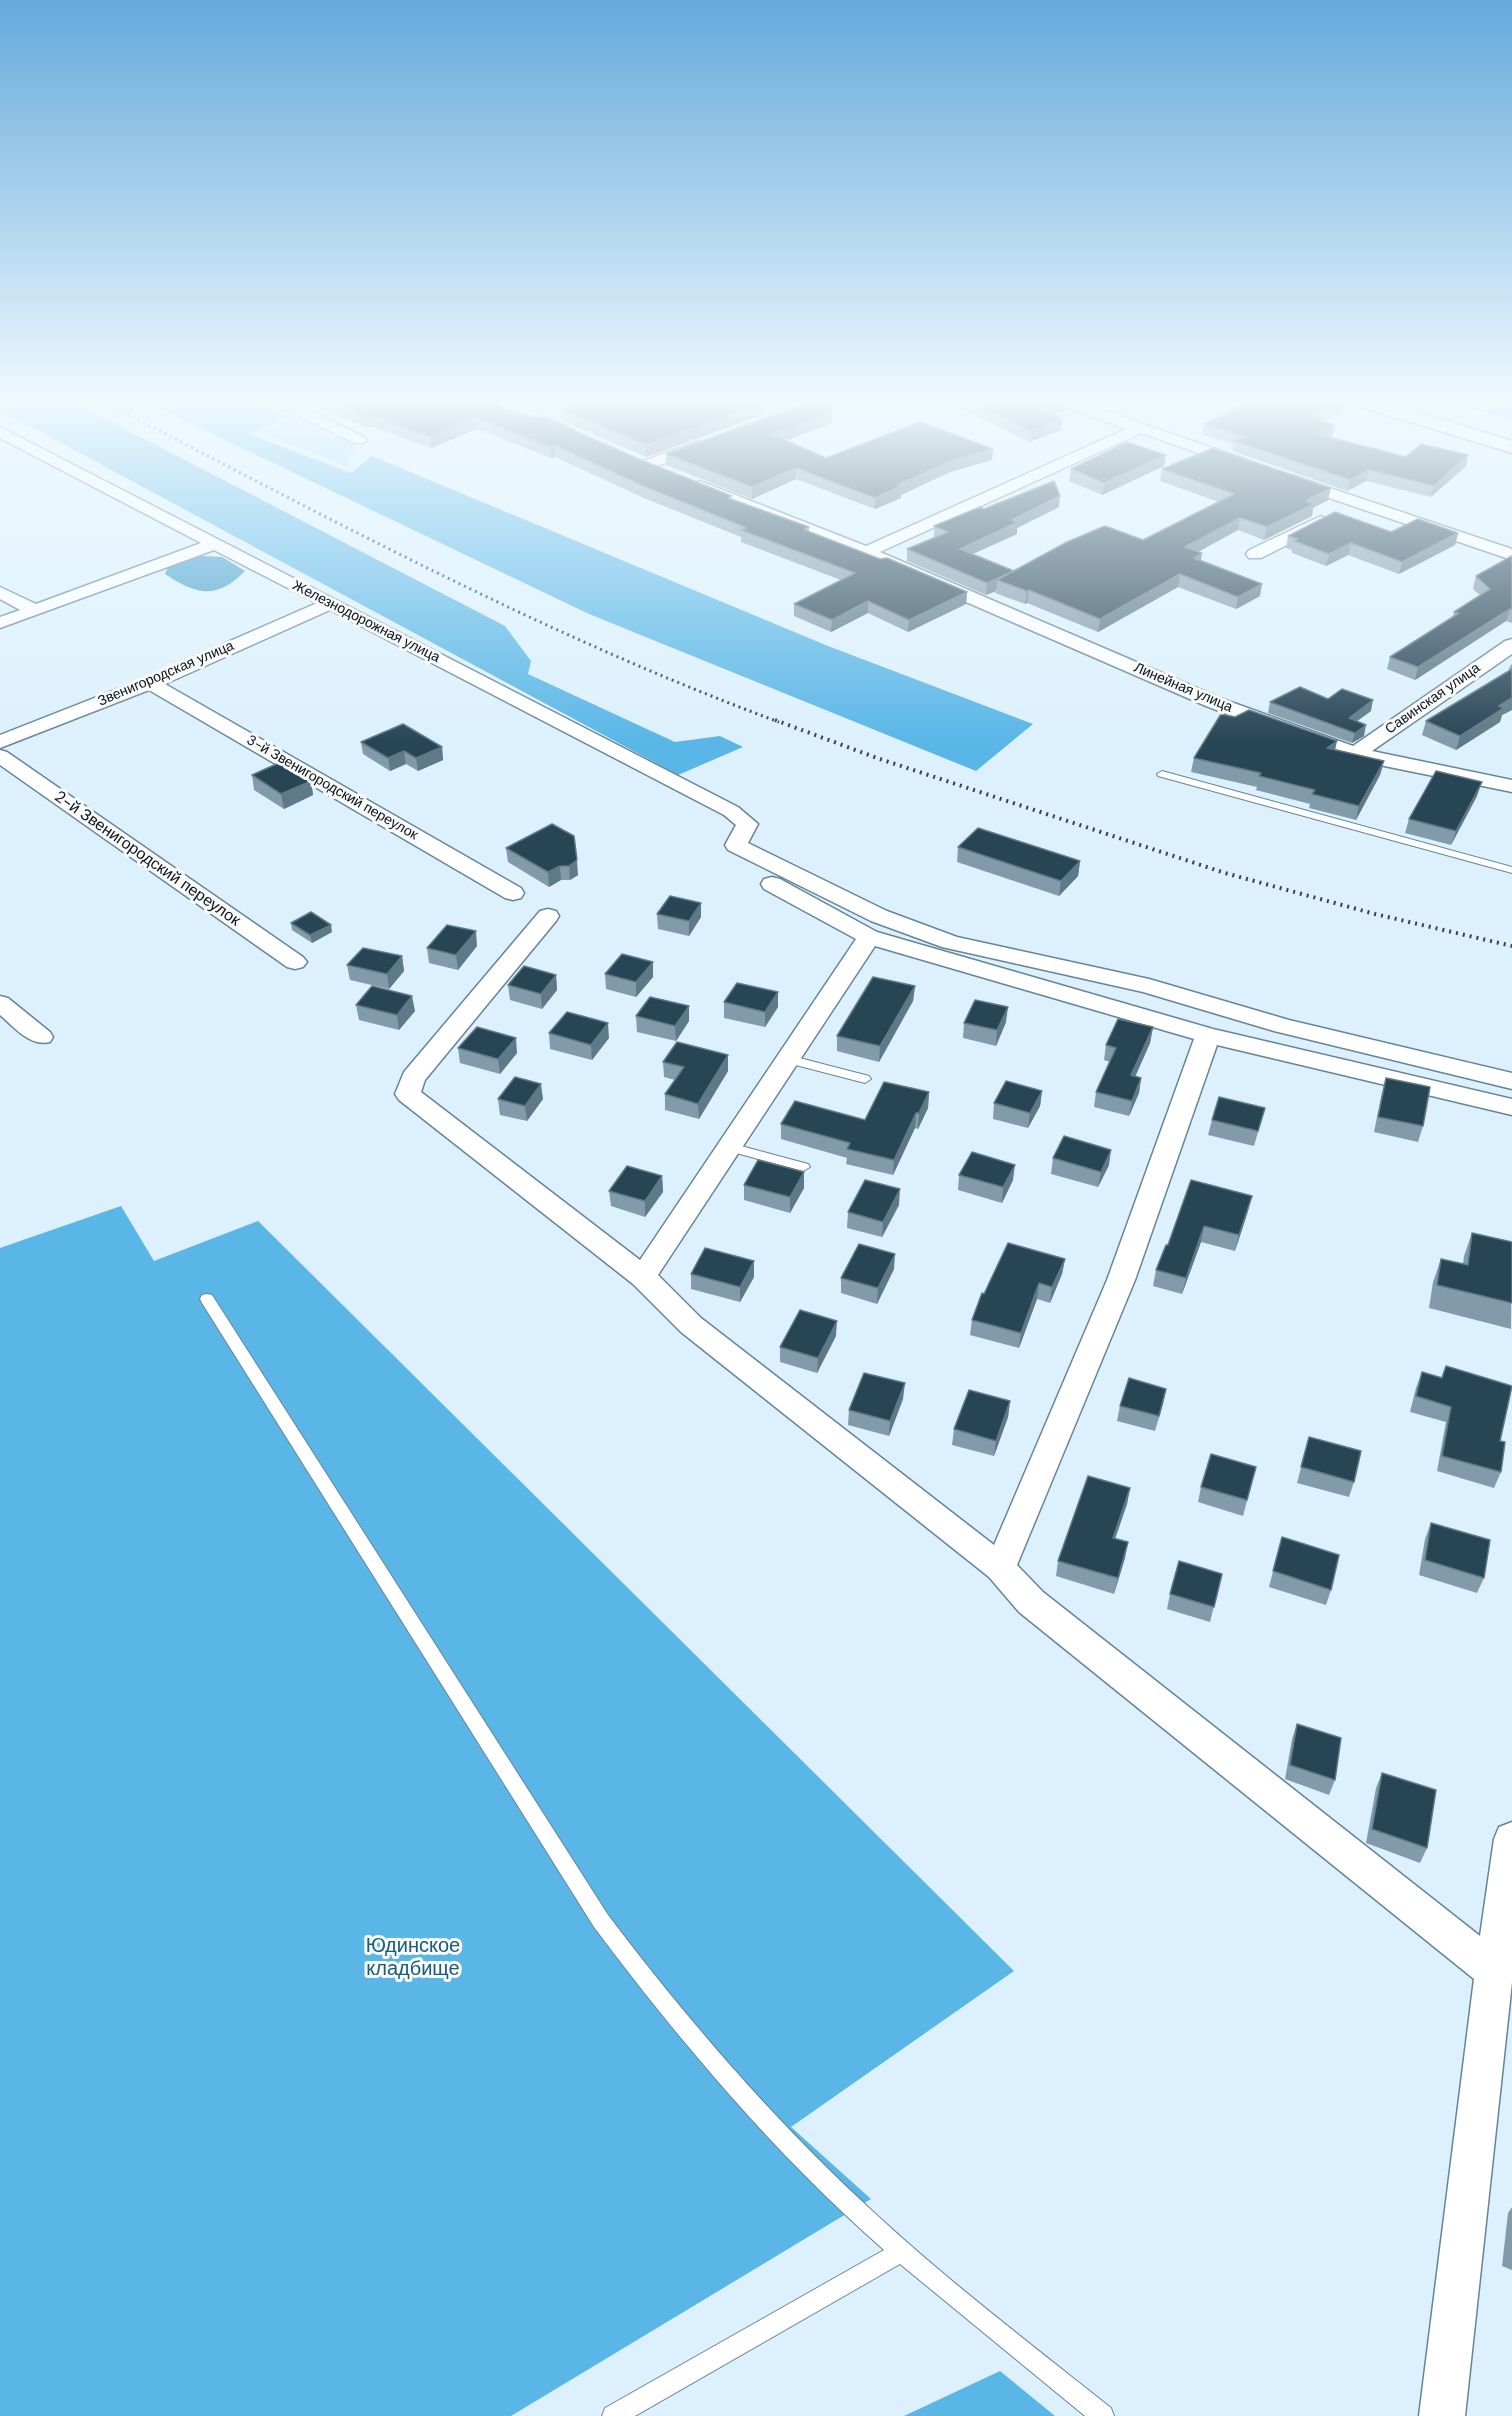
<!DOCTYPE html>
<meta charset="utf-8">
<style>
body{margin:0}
canvas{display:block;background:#dcf1fd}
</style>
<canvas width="1512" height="2416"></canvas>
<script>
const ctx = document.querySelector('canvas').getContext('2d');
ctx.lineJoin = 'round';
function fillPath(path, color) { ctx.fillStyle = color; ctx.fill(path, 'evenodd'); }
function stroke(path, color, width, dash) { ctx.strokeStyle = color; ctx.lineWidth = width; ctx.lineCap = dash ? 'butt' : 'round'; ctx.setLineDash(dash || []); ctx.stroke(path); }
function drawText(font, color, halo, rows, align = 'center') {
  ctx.font = font + ' "DM Sans",sans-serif'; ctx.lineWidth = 6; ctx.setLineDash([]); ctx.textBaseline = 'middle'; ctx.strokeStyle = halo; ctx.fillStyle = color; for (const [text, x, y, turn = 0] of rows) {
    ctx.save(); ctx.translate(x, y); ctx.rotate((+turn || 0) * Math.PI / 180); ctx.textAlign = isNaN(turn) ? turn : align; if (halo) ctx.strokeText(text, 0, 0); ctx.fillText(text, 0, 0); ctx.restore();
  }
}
fillPath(new Path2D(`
 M296 420 357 446 345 466 260 432Z`), '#aadcf8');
fillPath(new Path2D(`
 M0 403H75L505 626 531 661 528 674 675 742 720 736 743 747 678 775 0 410Z
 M148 403H258L286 417 251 435 351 473 372 456 828 646 1033 724 976 771 589 614Z
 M1445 403H1507L1512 405V420L1486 412Z
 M121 1206 154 1261 258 1221 1014 1971 791 2127 871 2199 511 2416H0V1248Z
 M1000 2371 1055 2416H904Z`), '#5ab6e6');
fillPath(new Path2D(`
 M202 556 222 557 245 571C216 600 197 595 165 574L168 567Z`), '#3f9ccb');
const lane = new Path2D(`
 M1162 771 1512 867V873L1158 776 1157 774Z
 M788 1055 869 1076 871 1079 865 1083 784 1062 782 1059Z
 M730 1143 808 1164 810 1167 803 1171 725 1150 723 1147Z
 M207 1294 212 1295 608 1915C686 2018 771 2117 867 2206 944 2278 1028 2342 1111 2408L1114 2416H1085L900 2264 635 2416H602L605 2408 884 2250C775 2154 681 2043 594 1927L202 1303 200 1299 202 1295Z`);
const street = new Path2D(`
 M273 403H293L364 437 367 440 364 443H354Z
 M494 403H515L574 430 577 433 574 436H564Z
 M1060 403H1083L1247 460 1249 463 1247 466H1235L1141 433 880 552 1220 698 1353 746 1505 641 1512 639V654L1372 751 1512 780V792L1355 760 1289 738 1206 706 860 556 693 489 691 486 699 481 705 483 866 546 1126 429 1062 406Z
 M0 427 738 807 758 824 748 843 887 911 957 937 1149 979 1289 1020 1512 1073V1089L1274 1031 1143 992 942 947 871 921 728 850 725 845 736 825 724 815 330 610 165 684 521 888 524 893 521 898 513 900 505 898 149 690 0 748V735L143 679 317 603 214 550 0 628V617L20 610 0 599V587L36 604 201 543 0 438Z
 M699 441 707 446 705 449 646 470 638 465 640 462Z
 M1294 476 1512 549V560L1288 484 1286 481 1288 478Z
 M1321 516 1329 521 1327 525 1261 558H1249L1246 554 1249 550Z
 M0 750 7 752 303 957 307 962 303 967 295 969 287 967 0 765Z
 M772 877 780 879 877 932 1213 1029 1512 1099V1115L1217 1045 1135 1280 1017 1565 1043 1592 1480 1936 1494 1839 1499 1827 1512 1822V1982L1465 2416H1419L1474 1979 1019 1612 989 1577 681 1332 633 1284 399 1100 395 1094 404 1072 540 911 548 909 556 911 559 916 556 921 425 1080 421 1092 640 1260 856 939 764 889 761 884 764 879ZM875 946 1194 1039 1107 1280 994 1545 701 1318 658 1275Z
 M0 996 8 998 50 1032 53 1037 50 1042C30 1047 14 1027 0 1015Z`);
const primary = new Path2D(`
 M1359 403H1389L1512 441V453L1362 407Z`);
stroke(lane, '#668597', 2);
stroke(street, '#668597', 3);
stroke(primary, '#668597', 3);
fillPath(lane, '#fff');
fillPath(street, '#fff');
fillPath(primary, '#fff');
stroke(new Path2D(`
 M106 403C326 517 546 636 779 722`), '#35434b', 3, [2, 4]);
stroke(new Path2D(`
 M775 720 877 758 1225 873 1375 914 1512 946`), '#35434b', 4, [2, 5]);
fillPath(new Path2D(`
 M311 403H490L732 499 809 527V532L967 592 966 604 908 632 868 613 831 632 794 616V604L841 580 741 542V537L644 498 555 457 551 458 477 429 431 448 370 426 367 428Z
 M951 403H1068L1067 410 1053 415 1062 430 1029 442Z
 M1246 403H1345L1343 412 1323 421 1335 425 1333 435 1329 437 1406 457 1468 455 1466 466 1431 497 1366 481 1347 491 1232 451 1233 444 1202 434 1204 424Z
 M764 404V414L646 457 561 420V409Z
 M832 423 786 441 826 458 993 449 992 460 950 472 901 495V498L875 509 796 479 752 499 666 465V454Z
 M1164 466 1102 495 1069 481 1071 469Z
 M1162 469 1328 500 1313 508 1312 516 1264 540 1238 530 1198 552 1201 560 1260 596 1236 609 1178 587 1098 632 1027 603 1025 604 995 593 996 591 986 595 907 561V549L934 538V526L984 509 1059 507 1017 528V534L973 554 1014 571 1143 540 1219 502 1160 481Z
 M1391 532 1458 533 1455 545 1399 574 1348 555 1326 566 1292 553V550L1286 548 1288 536Z
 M1512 556V623L1506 621 1415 680 1387 669 1390 657 1453 617 1454 612 1480 595 1473 589 1476 576Z
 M1512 664V710L1502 715 1500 722 1456 750 1422 735 1426 721 1508 672 1510 666Z
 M1328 699 1371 711 1357 721 1364 736 1352 743 1268 713 1270 702Z
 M361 742 442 747 443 760 418 771 406 764 390 771 363 754Z
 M1335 749 1384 761 1380 775 1356 820 1309 808 1310 804 1256 790 1257 787 1191 772 1194 758Z
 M252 775 311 781 313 795 284 809 254 790Z
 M1477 796 1451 845 1405 833 1409 819Z
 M552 824 578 875 570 880H561L549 887 508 862 506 848Z
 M958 847 1080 861 1078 876 1059 896 957 862Z
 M701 903V917L689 936 658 929 657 914Z
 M291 923 332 932 312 943 292 930Z
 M477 946 458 970 429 963 427 948Z
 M402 956 404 971 389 989 350 980 347 965Z
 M653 962V977L636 997 606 989 605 974Z
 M556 975 557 990 542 1009 510 1000 508 985Z
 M915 986 913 1001 879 1062 837 1051V1036Z
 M724 1002 778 1007 765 1027 724 1018Z
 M356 1005 415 1011 399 1030 359 1020Z
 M636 1016 689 1021 676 1041 637 1032Z
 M1006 1022 996 1046 963 1038 964 1023Z
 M1153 1027 1150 1043 1135 1076 1141 1078 1139 1093 1129 1116 1094 1107 1096 1092 1110 1062 1104 1060 1106 1045Z
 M549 1033 609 1038 592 1060 550 1049Z
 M458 1048 517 1053 500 1074 460 1063Z
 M728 1055V1071L699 1119 665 1110V1094L675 1080 664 1077 663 1062Z
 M1386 1078 1423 1126 1418 1142 1374 1132 1382 1093Z
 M1042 1091 1040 1106 1028 1128 993 1119 994 1103Z
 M929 1092 928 1108 918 1129 915 1128 893 1175 846 1164 847 1158 781 1139V1124L865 1120Z
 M498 1099H543L527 1121 500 1115Z
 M1265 1108 1254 1146 1208 1135 1212 1120Z
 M1053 1158 1109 1165 1098 1187 1051 1174Z
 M959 1175 1013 1180 1002 1203 958 1190Z
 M662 1176 663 1192 645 1217 611 1206 609 1191Z
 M1191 1180 1248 1211 1235 1251 1201 1242 1182 1294 1153 1286 1156 1270 1168 1245Z
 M744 1185 804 1188 790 1213 744 1200Z
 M899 1205 882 1237 847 1228 848 1212Z
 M1472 1233 1512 1242 1511 1329 1429 1308 1433 1282 1441 1259 1463 1264 1464 1256Z
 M1065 1259 1062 1274 1050 1303 1037 1299 1019 1348 970 1335 972 1320 984 1294Z
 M754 1261V1277L740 1302 691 1289V1274Z
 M894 1269 877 1304 841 1293V1278Z
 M836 1336 817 1373 780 1362V1347Z
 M1446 1366 1500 1441 1501 1472 1494 1488 1437 1471 1446 1422 1410 1412 1416 1388 1422 1372 1441 1378Z
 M1166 1389 1155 1431 1117 1421 1120 1406Z
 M903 1399 889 1436 848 1425 849 1410Z
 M1010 1401 1008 1417 994 1456 952 1445 954 1429Z
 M1309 1437 1354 1482 1349 1497 1297 1483Z
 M1256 1467 1243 1516 1198 1502 1201 1487Z
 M1130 1488 1127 1504 1115 1539 1125 1558 1114 1594 1056 1576 1058 1561Z
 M1431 1523 1484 1578 1477 1593 1419 1575 1425 1539Z
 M1282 1537 1331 1590 1326 1605 1269 1587Z
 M1222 1574 1210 1622 1167 1609 1170 1594Z
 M1297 1724 1335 1780 1329 1795 1285 1779 1292 1739Z
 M1382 1773 1427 1848 1420 1863 1366 1843 1376 1788Z
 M1512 2207V2270L1502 2266 1508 2213Z`), '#829baa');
fillPath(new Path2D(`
 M1056 403H1068L1067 410 1038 420 1039 409Z
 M1340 403H1345L1343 412 1309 428 1311 417Z
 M764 404V414L646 457V445Z
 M832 412V423L773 446V435Z
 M369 415 370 426 367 428 366 417Z
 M476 418 477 429 431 448 430 437Z
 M1063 419 1062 430 1029 442 1030 431Z
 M1335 425 1333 435 1315 445 1318 434Z
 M554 445 555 457 551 458 550 447Z
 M993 449 992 460 950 472 901 495V498L875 509V498L898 485 951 461Z
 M1166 455 1164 466 1102 495 1104 483Z
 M1468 455 1466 466 1431 497 1434 486Z
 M796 468V479L752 499V487Z
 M1369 470 1366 481 1347 491 1350 480Z
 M1331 488 1328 500 1313 508 1312 516 1264 540 1267 527 1306 501Z
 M1060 496 1059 507 1017 528V534L959 560 960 549 1012 520Z
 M1240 518 1238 530 1183 560 1185 547Z
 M1458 533 1455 545 1399 574 1402 562Z
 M1351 543 1348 555 1326 566 1329 554Z
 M1202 553 1200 566 1194 558Z
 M1014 571 997 580 996 591 986 595 987 583Z
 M1180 574 1178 587 1098 632 1100 619Z
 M1262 584 1260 596 1236 609 1238 597Z
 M1029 590 1027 603 1025 604 1027 591Z
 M967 592 966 604 908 632 909 620Z
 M868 601V613L831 632 832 620Z
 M1510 609 1506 621 1415 680 1418 667Z
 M1512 698V710L1502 715 1500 722 1456 750 1460 736 1499 706Z
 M1373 700 1371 711 1346 729 1349 718Z
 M1366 725 1364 736 1352 743 1355 733Z
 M1337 741 1334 755 1327 748Z
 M442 747 443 760 418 771 416 758Z
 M404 751 406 764 390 771 388 758Z
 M1384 761 1380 775 1356 820 1359 806Z
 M311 781 313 795 284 809 281 794Z
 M1482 782 1477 796 1451 845 1456 831Z
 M577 860 578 875 570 880 569 866Z
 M1080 861 1078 876 1059 896 1061 881Z
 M560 866 561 880 549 887 548 872Z
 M701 903V917L689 936V921Z
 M331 925 332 932 312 943 310 935Z
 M476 931 477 946 458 970 456 955Z
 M402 956 404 971 389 989 387 974Z
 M653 962V977L636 997V982Z
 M556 975 557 990 542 1009 541 994Z
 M915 986 913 1001 879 1062 880 1046Z
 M778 992V1007L765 1027V1012Z
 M412 996 415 1011 399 1030 397 1015Z
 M689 1006V1021L676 1041 675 1026Z
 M1008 1007 1006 1022 996 1046 997 1030Z
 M608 1023 609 1038 592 1060 591 1045Z
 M1153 1027 1150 1043 1129 1091 1131 1075Z
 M516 1038 517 1053 500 1074 498 1059Z
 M728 1055V1071L699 1119 698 1104Z
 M1141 1078 1139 1093 1129 1116 1132 1101Z
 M541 1084 543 1099 527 1121 525 1106Z
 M1042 1091 1040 1106 1028 1128 1030 1113Z
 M929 1092 928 1108 918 1129 919 1113Z
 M916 1113 915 1128 893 1175 894 1160Z
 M1111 1150 1109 1165 1098 1187 1101 1172Z
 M1015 1165 1013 1180 1002 1203 1003 1187Z
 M804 1172V1188L790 1213V1197Z
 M662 1176 663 1192 645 1217V1201Z
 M900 1189 899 1205 882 1237 883 1222Z
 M1252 1196 1248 1211 1235 1251 1239 1235Z
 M1204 1226 1201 1242 1182 1294 1186 1278Z
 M895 1254 894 1269 877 1304 878 1288Z
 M1065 1259 1062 1274 1050 1303 1052 1287Z
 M754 1261V1277L740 1302V1287Z
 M1039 1283 1037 1299 1019 1348 1021 1333Z
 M837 1321 836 1336 817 1373 818 1358Z
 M905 1383 903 1399 889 1436 890 1421Z
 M1166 1389 1163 1404 1155 1431 1159 1416Z
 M1010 1401 1008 1417 994 1456 996 1441Z
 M1130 1488 1127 1504 1110 1553 1113 1538Z
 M1128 1542 1125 1558 1114 1594 1118 1578Z`), '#5e7988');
const building = new Path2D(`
 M335 403H490L535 418 541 416 639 459 732 496 728 498 809 527 804 529 810 532 880 559 887 558 967 592 909 620 868 601 832 620 794 604 855 573 741 530 747 528 643 486 554 445 550 447 476 418 430 437 369 415 366 417Z
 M579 403H764V404L646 445 561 409Z
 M807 403H829L832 412 773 435 826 458 920 422 993 449 951 461 898 485 901 486 875 498 796 468 752 487 666 454Z
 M974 403H1056L1039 409 1063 419 1030 431Z
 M1246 403H1340L1311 417 1335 425 1318 434 1406 457 1421 444 1468 455 1434 486 1369 470 1350 480 1234 441 1244 437 1204 424Z
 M1127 442 1166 455 1104 483 1071 469Z
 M1213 448 1331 488 1306 501 1314 504 1267 527 1240 518 1185 547 1202 553 1194 558 1262 584 1238 597 1180 574 1100 619 1029 590 1027 591 997 580 1067 542 1105 526 1143 540 1234 494 1162 469Z
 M1054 481 1060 496 1012 520 1018 522 960 549 1014 571 987 583 907 549 948 532 934 526 980 507 984 509Z
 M1335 512 1391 532 1418 519 1458 533 1402 562 1351 543 1329 554 1294 541 1298 539 1288 536Z
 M1512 556V609H1510L1418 667 1390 657 1459 613 1454 612 1490 589 1476 576Z
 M1512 669V698L1499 706 1504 708 1460 736 1426 721Z
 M1300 687 1328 699 1342 689 1373 700 1349 718 1366 725 1355 733 1270 702Z
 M1249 710 1337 741 1327 748 1384 761 1359 806 1312 794 1315 790 1259 776 1261 773 1194 758 1221 714 1235 717Z
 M403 724 442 747 416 758 404 751 388 758 361 742Z
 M281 762 311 781 281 794 252 775Z
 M1436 771 1482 782 1456 831 1409 819Z
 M552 824 574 836 577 860 569 866H560L548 872 506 848Z
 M978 828 1080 861 1061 881 958 847Z
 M670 896 701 903 689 921 657 914Z
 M311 912 331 925 310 935 291 923Z
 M447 925 476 931 456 955 427 948Z
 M363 948 402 956 387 974 347 965Z
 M622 954 653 962 636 982 605 974Z
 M524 966 556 975 541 994 508 985Z
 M873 977 915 986 880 1046 837 1036Z
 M737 983 778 992 765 1012 724 1002Z
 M372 986 412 996 397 1015 356 1005Z
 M650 997 689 1006 675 1026 636 1016Z
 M975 1000 1008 1007 997 1030 964 1023Z
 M567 1012 608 1023 591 1045 549 1033Z
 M1118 1019 1153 1027 1131 1075 1141 1078 1132 1101 1096 1092 1116 1048 1106 1045Z
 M477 1027 516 1038 498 1059 458 1048Z
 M677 1042 728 1055 698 1104 665 1094 684 1067 663 1062Z
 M515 1077 541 1084 525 1106 498 1099Z
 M1386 1078 1430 1087 1423 1126 1378 1117Z
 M1006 1081 1042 1091 1030 1113 994 1103Z
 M884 1082 929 1092 919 1113H916L894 1160 847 1149 850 1143 781 1124 795 1101 865 1120Z
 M1219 1097 1265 1108 1258 1131 1212 1120Z
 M1064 1136 1111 1150 1101 1172 1053 1158Z
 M972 1152 1015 1165 1003 1187 959 1175Z
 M758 1160 804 1172 790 1197 744 1185Z
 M627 1166 662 1176 645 1201 609 1191Z
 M865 1180 900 1189 883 1222 848 1212Z
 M1191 1180 1252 1196 1239 1235 1204 1226 1186 1278 1156 1270 1166 1245H1168Z
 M1472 1233 1512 1242V1303L1437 1285 1441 1259 1468 1265Z
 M1008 1243 1065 1259 1052 1287 1039 1283 1021 1333 972 1320 982 1293 984 1294Z
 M859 1244 895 1254 878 1288 841 1278Z
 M705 1248 754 1261 740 1287 691 1274Z
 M800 1310 837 1321 818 1358 780 1347Z
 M1446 1366 1512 1386 1500 1441 1505 1442 1501 1472 1442 1456 1451 1407 1416 1396 1422 1372 1442 1378Z
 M864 1373 905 1383 890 1421 849 1410Z
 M1129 1378 1166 1389 1159 1416 1120 1406Z
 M969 1390 1010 1401 996 1441 954 1429Z
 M1309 1437 1361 1451 1354 1482 1301 1467Z
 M1211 1454 1256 1467 1247 1500 1201 1487Z
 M1088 1476 1130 1488 1113 1538 1128 1542 1118 1578 1058 1561Z
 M1431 1523 1490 1540 1484 1578 1425 1560Z
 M1282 1537 1339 1555 1331 1590 1273 1571Z
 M1179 1561 1222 1574 1214 1607 1170 1594Z
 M1297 1724 1341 1738 1335 1780 1290 1765Z
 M1382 1773 1436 1790 1427 1848 1372 1829Z`);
fillPath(building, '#284556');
stroke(building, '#5e7988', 1.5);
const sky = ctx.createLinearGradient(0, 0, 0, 742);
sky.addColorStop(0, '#64aadc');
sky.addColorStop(0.54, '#eff9fe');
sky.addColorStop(1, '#eff9fe00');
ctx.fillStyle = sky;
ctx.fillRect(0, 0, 1512, 742);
drawText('14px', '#061118', '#fafafa', [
 ["Железнодорожная улица",366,622,27],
 ["Звенигородская улица",166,674,-23],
 ["Линейная улица",1183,688,23],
 ["Савинская улица",1433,699,-35],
 ["3-й Звенигородский переулок",332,788,30]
]);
drawText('16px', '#061118', '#fafafa', [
 ["2-й Звенигородский переулок",147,859,35]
]);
drawText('20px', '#165c7d', '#fafafa', [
 ["Юдинское",413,1947],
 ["кладбище",413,1970]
]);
</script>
